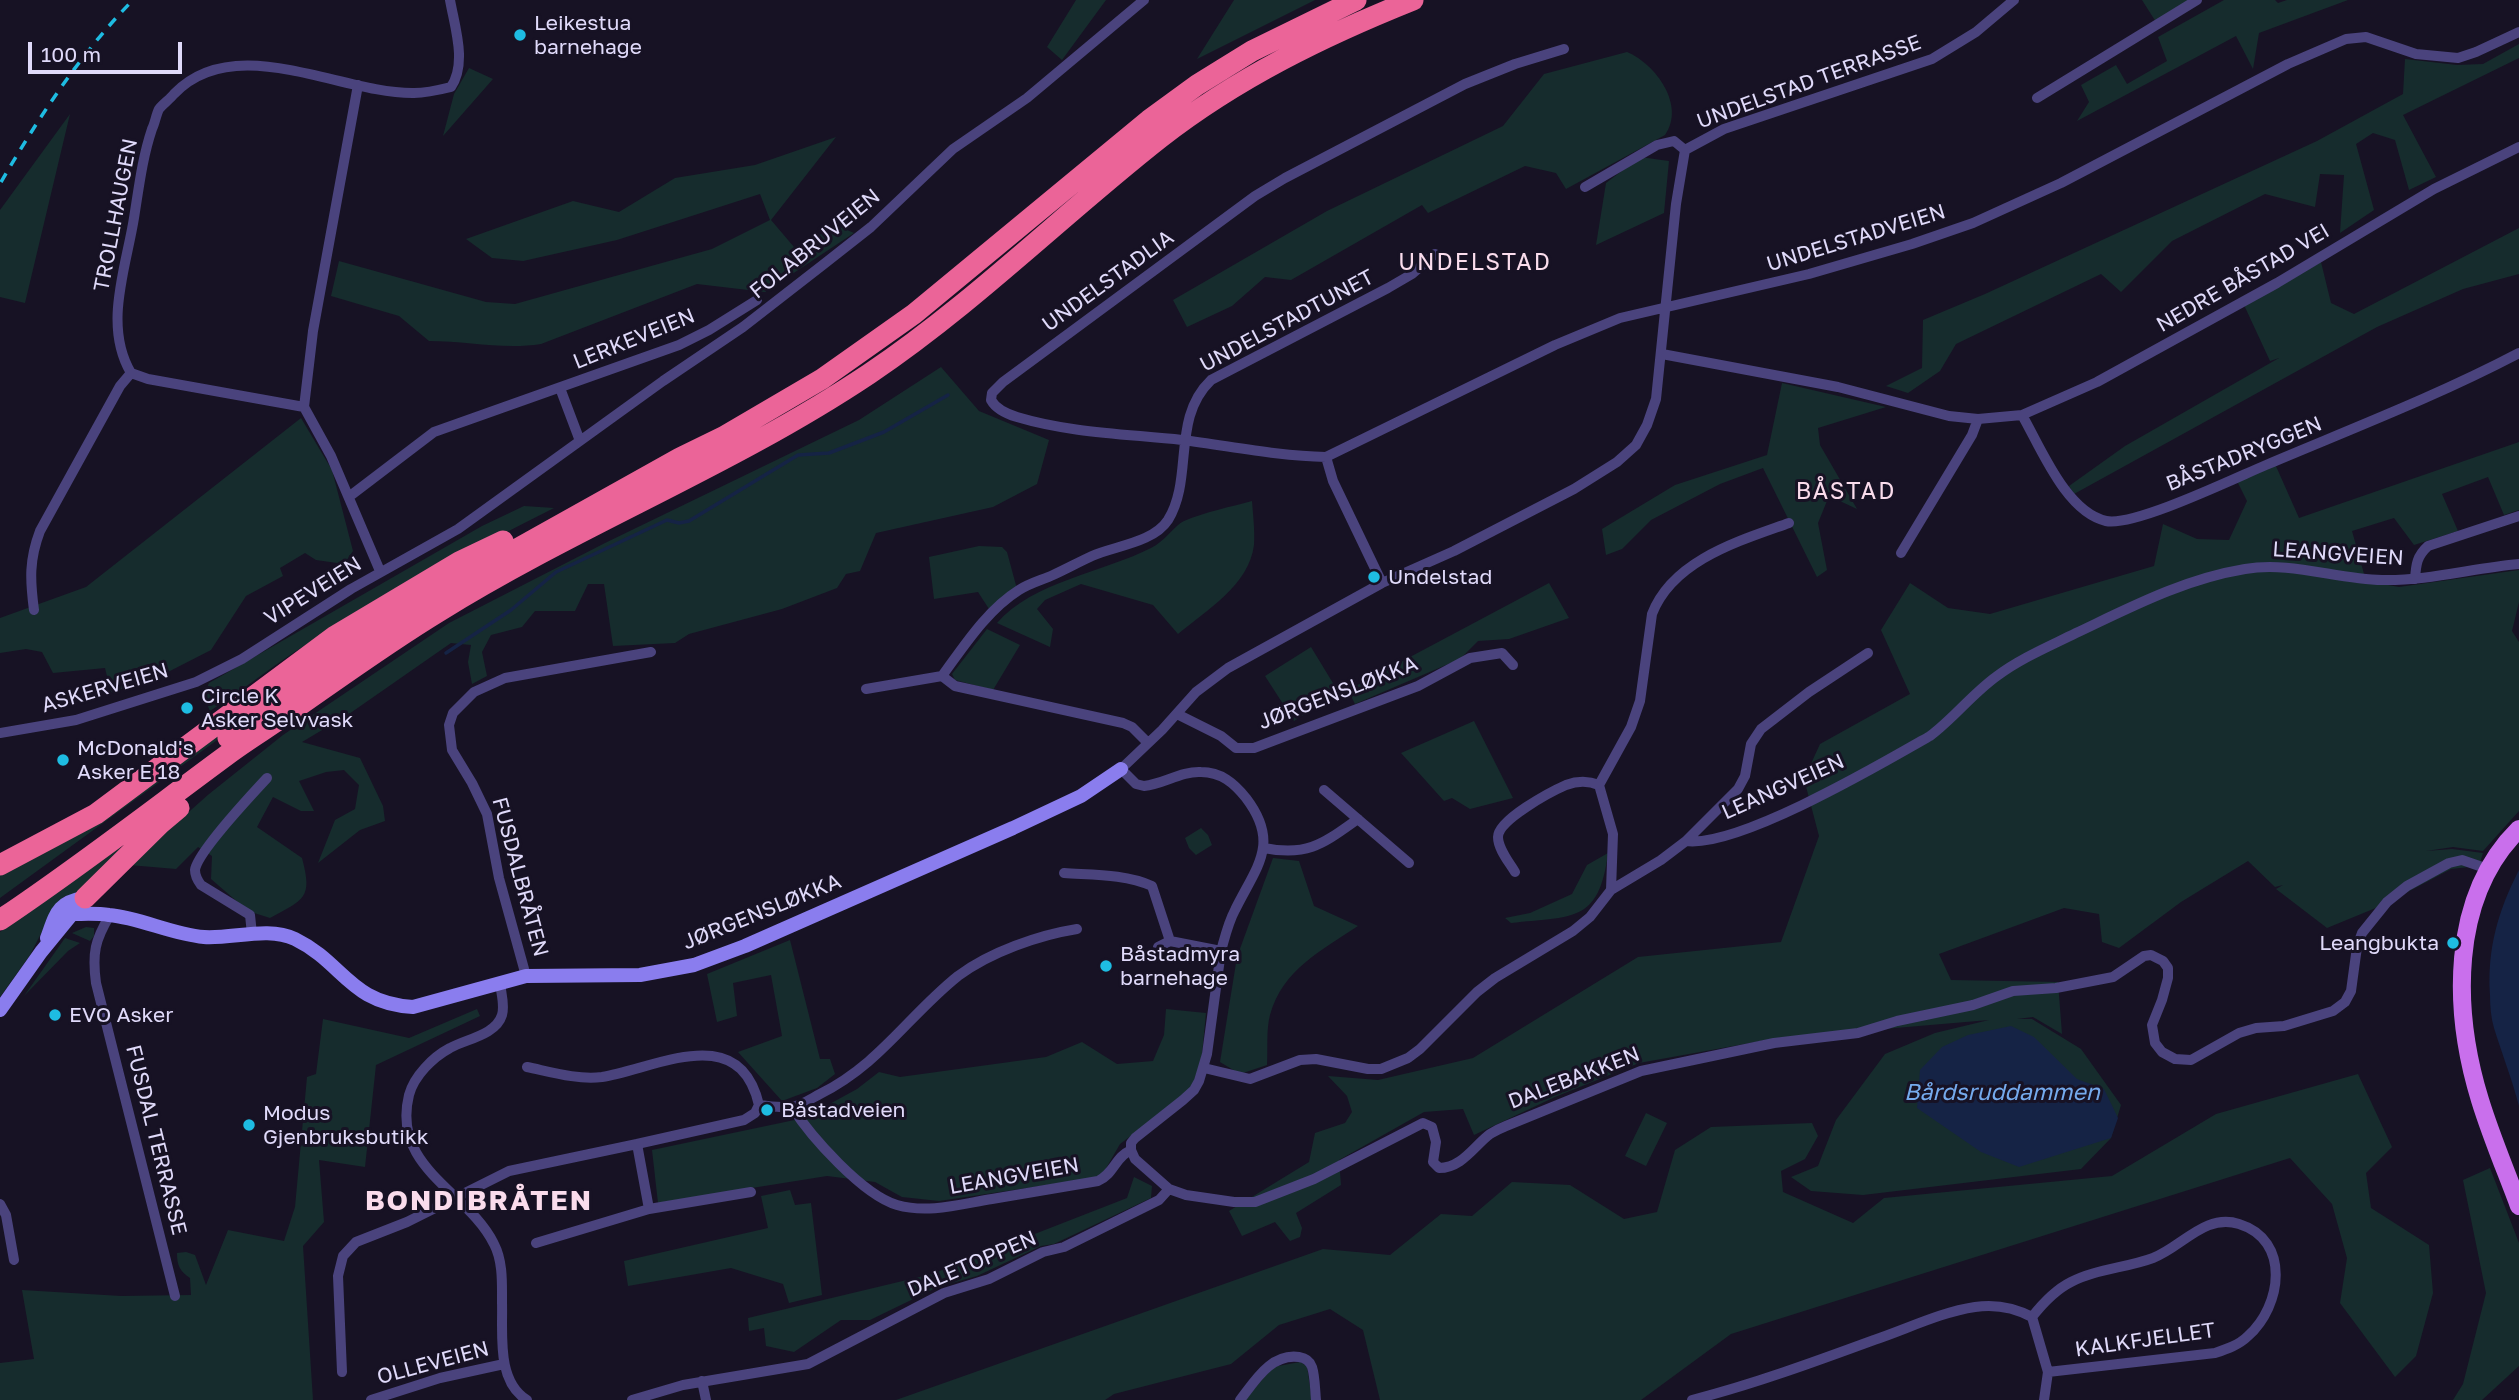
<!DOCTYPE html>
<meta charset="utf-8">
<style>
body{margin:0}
#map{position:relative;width:2519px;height:1400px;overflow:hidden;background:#171224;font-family:"Golos Text",sans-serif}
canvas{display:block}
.scale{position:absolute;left:28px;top:42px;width:154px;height:32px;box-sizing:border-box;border:4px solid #e0dafa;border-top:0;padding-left:9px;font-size:21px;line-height:24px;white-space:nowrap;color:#e0dafa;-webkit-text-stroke:5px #171224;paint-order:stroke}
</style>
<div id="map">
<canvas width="2519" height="1400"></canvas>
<div class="scale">100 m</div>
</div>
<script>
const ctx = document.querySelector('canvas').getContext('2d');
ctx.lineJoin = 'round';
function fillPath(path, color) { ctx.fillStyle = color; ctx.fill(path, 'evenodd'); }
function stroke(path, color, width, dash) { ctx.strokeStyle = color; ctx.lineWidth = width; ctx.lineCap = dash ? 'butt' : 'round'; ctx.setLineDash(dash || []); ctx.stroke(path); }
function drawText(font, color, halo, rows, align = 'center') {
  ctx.font = font + ' "Golos Text",sans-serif'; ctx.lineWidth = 6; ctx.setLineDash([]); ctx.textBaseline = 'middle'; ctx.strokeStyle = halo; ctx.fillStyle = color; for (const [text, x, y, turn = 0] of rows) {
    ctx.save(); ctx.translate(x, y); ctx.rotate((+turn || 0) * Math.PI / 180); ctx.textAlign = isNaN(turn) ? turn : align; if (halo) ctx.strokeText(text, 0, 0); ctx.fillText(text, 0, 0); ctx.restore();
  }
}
fillPath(new Path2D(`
 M1076 0H1106L1062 60 1047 47Z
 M1234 0H1315L1197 59Z
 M2142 0H2193L2156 22Z
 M2224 0H2275L2278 3 2287 0H2348L2259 33 2253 69 2236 36 2077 121 2089 102 2081 85 2116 65 2127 84 2167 61 2158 37Z
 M2519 44V58L2403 115 2436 177 2409 190 2395 140 2373 133 2356 144 2374 210 2340 233 2344 175 2320 174 2315 207 2265 194 2172 241 2121 292 2101 274 1956 344 1940 371 1908 393 1886 386 1922 368 1923 320 1985 294 2317 141 2403 94 2405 59 2457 65 2483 64Z
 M1627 52C1656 64 1686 106 1665 135L1566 189 1556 173 1525 166 1428 213 1422 205 1291 280 1265 277 1232 306 1187 327 1173 300 1327 211 1503 126 1544 74Z
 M469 68 493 79 443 136 454 94Z
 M70 114 25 303 0 297V210Z
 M836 137 771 220 794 247 838 226 854 233 765 292 697 284 541 344C504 350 467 341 429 341L399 316 331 296 339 261 486 302 515 304 712 249 770 220 760 194 617 240 523 261 492 258 466 239 573 201 619 212 675 178 755 165Z
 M1640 157 1669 161 1664 213 1596 245 1606 183Z
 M2519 228V274L2463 289 2377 327 2074 494 2069 486 2125 446 2279 358 2270 361 2244 305 2321 262 2331 303 2354 314Z
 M941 367 979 411 1049 440 1037 484 993 507 876 533 860 571 846 574 837 588 782 609 689 634 675 643 613 646 604 584H588L575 611H535L522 627 491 635 482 652 487 676 472 684 468 662 471 645 451 643 349 714 302 742 360 758 383 806 385 821 360 830 318 863 335 820 355 809 359 785 344 770 326 772 299 781 314 811H301L273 797 257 827 302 858C313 899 304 899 270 918L248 911 211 879 212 856 198 847 176 869 129 865 209 794 283 735 449 623 605 543 859 420Z
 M1782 383 1886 407 1818 428 1820 445 1857 509 1829 496 1818 523 1827 570 1817 577 1763 468 1720 484 1651 520 1622 549 1606 555 1602 529 1675 485 1767 455Z
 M301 418 332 470 353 551 344 564 316 560 305 553 280 568 283 576 246 596 211 650 168 672 111 693 105 668 53 673 42 652 26 649 0 653V618L86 587Z
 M2519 442V510L2504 515 2488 477 2442 494 2458 531 2414 545 2394 518 2352 531 2366 581 2399 587 2519 570V602L2512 631 2519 642V811L2483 851 2453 847 2426 851 2452 849 2483 853 2479 866 2451 869 2383 905 2327 928 2276 889 2283 885 2275 887 2248 861 2181 902 2119 948 2102 942 2099 914 2064 908 1939 954 1951 980 2058 982 2062 1034 2033 1017 2017 1019H2032L2081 1049 2121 1105 2111 1138 2081 1169 1863 1195 1811 1191 1791 1177 1818 1166 1836 1120 1885 1054 1935 1033 1989 1020 1778 1038 1639 1063 1555 1097 1474 1135 1463 1109 1424 1112 1339 1160 1341 1185 1296 1213 1302 1228 1300 1237 1290 1241 1275 1222 1242 1236 1229 1211 1309 1162 1315 1133 1345 1123 1352 1112 1347 1096 1328 1076 1378 1080 1473 1058 1638 957 1781 942 1819 836 1804 779 1820 744 1910 694 1881 630 1910 583 1948 608 1990 614 2154 566 2163 524 2197 539 2229 540 2247 501 2237 481 2275 464 2299 518Z
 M1252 501C1253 515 1255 530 1254 545 1249 585 1207 610 1178 634L1153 605 1081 584 1045 600 1037 609 1053 629 1050 647 997 623C1032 582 1104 572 1151 548 1164 542 1175 525 1184 521 1205 512 1230 507 1252 501Z
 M524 506 554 508C466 552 376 599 293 653 265 672 238 693 210 711 206 704 205 690 209 683L482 526Z
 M979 546 1002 547 1007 552 1017 589 989 609 978 592 934 599 929 557Z
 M1549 583 1569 618 1509 639 1478 641 1460 659 1355 704 1348 690Z
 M987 629 1020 645 993 690 955 680 952 674Z
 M1311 647 1339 693 1294 721 1265 676Z
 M1474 721 1513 798 1470 809 1452 798 1444 801 1401 753Z
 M235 727 0 898V873L201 741Z
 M1201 828 1208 835 1212 845 1196 855 1189 848 1185 838Z
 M118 848H121L80 895 65 896 56 904 30 955 0 997V932Z
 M1608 853C1599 924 1572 916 1511 923L1505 918 1530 913 1572 894 1587 865Z
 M1273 858 1299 861 1314 906 1358 926C1321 951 1283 969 1270 1015 1266 1030 1268 1049 1267 1065L1240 1074 1220 1062 1237 957Z
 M86 927 94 928V936L90 941 72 933Z
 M65 938 80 943 68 951 24 996Z
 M790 940 820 1059H830L835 1074 817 1088 782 1101 738 1052 782 1036 771 975 733 983 737 1016 717 1022 707 974Z
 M477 1009 480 1016 376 1065 365 1167 319 1160 324 1222 303 1246 313 1400H0V1363L34 1359 22 1290 121 1296 191 1295 190 1278C180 1271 177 1266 177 1253L186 1252 195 1255 206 1285 228 1230 284 1241 295 1207 307 1077 316 1074 323 1019 409 1038Z
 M1166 1009 1206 1013 1200 1075 1184 1096 1120 1144 1101 1177 939 1201 902 1197 875 1182 827 1176 658 1203 652 1150 804 1118 857 1089 879 1072 900 1077 1046 1057 1082 1042 1117 1064 1153 1061 1164 1035Z
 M2358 1074 2392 1147 2366 1173 2371 1208 2429 1245 2433 1293 2416 1356 2395 1377 2340 1303 2347 1258 2332 1204 2290 1158 1731 1334 1641 1400H1380L1363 1330 1330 1309 1279 1325 1231 1364 1114 1394 1105 1400H896L1323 1249 1390 1255 1441 1214 1472 1216 1512 1182 1570 1185 1624 1219 1657 1212 1675 1150 1711 1127 1812 1123 1818 1136 1805 1159 1781 1171 1783 1192 1853 1223 1884 1198 2112 1176 2216 1114Z
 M1646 1113 1667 1123 1646 1166 1625 1156Z
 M2490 1168 2519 1243V1366L2482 1400H2453L2463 1384 2486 1293 2463 1180Z
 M1134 1177 1152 1186 1151 1198 1054 1244 1041 1246 977 1276 938 1287 870 1320H841L794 1352 766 1346 764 1328 749 1331 748 1318 932 1274 1127 1198Z
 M790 1190 795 1205 811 1203 822 1295 789 1303 783 1284 731 1268 628 1286 624 1261 768 1228 761 1196Z
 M1300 1362 1307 1366 1312 1400H1245L1273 1367Z`), '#162c2d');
fillPath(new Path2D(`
 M2519 870V1106C2512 1079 2502 1054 2494 1028 2491 1018 2490 1006 2490 995 2487 949 2498 911 2519 870Z
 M2011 1026 2034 1037 2077 1079 2104 1089 2118 1118 2111 1138 2019 1167 1981 1152 1917 1108 1920 1070 1942 1047 1968 1035Z`), '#152345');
stroke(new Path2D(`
 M446 653 511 610 556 572 667 520 679 523 689 521 798 455 829 453 884 432 948 395`), '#152345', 3.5);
stroke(new Path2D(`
 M358 85 313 331 304 407 331 456 380 571
 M2037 98 2197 0
 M1685 150 1724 129 1932 59 1976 32 2014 0
 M1585 187 1657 145 1674 141 1685 150
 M1662 354 1838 387 1949 416 1978 419 2022 415 2097 382 2277 283 2434 189 2519 147
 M131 373 148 379 304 407
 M560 388 580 441
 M2022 415C2041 448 2066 512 2106 521 2134 527 2235 478 2266 465 2351 429 2437 396 2519 353
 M1326 457C1277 456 1230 446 1182 440 1127 434 1070 433 1017 417 1007 414 996 409 991 400L992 393 1003 382 1255 196 1285 178 1465 84 1515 64 1564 49
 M350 496 434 432 679 345 709 330 757 300
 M1901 553 1972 435 1978 419
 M2415 579C2416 564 2417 556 2428 546L2519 516
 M1382 583 1333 481 1326 457 1555 345 1620 318 1809 274 1912 244 1973 223 2061 183 2288 64 2346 39 2366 37 2416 54 2458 58 2476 52 2519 32
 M34 610C30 580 29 560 40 531L120 386 131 373C103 326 126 268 134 218 139 187 142 159 152 129 155 123 156 115 159 109 163 104 170 99 174 94 235 30 341 94 414 93 426 93 439 90 451 87 467 63 455 28 450 0
 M942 676 955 686 1123 723 1132 727 1148 743
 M866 689 942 676C964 646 987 610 1019 590 1030 583 1042 580 1053 575 1066 569 1079 562 1092 556 1114 546 1153 543 1168 520 1194 478 1171 418 1211 380L1388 288 1412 274 1435 254
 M1177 714 1221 736 1236 748H1254L1418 686 1470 658 1502 653 1513 665
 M0 733 76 720 196 682 242 659 351 589 458 529 663 381 743 327 824 264 871 227 953 149 1027 98 1144 0
 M1324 790 1409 863
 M1686 841C1738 848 1881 764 1930 736 1954 718 1972 694 1997 676 2021 658 2050 646 2076 633 2131 607 2184 579 2245 569 2290 561 2336 579 2382 580 2428 581 2473 568 2519 564
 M1264 848C1308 857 1324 843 1358 819
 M1515 872C1509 862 1498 849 1498 837 1498 820 1550 792 1566 785 1577 781 1589 781 1599 785
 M1064 873C1093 875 1125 874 1152 886L1170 941 1221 951
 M1611 890 1613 834 1599 785 1631 727 1640 701 1652 614C1673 560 1739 541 1789 523
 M110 915C95 940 92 953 96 983L175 1296
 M252 934 250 915 201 885C198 881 195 876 195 870 197 853 253 793 267 778
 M1158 947 1170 941
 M526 976 499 878 487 814 472 783 452 750 449 725 453 713 474 692 505 678 651 652
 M500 983C501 993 505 1005 502 1015 496 1035 466 1039 450 1048 433 1057 414 1076 409 1095 391 1168 468 1191 494 1244 503 1261 502 1283 502 1302 503 1333 496 1381 527 1400
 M527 1067C551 1072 577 1080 602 1077 657 1068 739 1020 759 1105
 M1204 1068 1250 1079 1300 1060 1316 1059 1368 1069H1381L1408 1058 1420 1049 1477 992 1495 978 1573 931 1590 917 1611 890 1661 860 1686 841 1738 789 1745 776 1751 744 1761 729 1809 692 1868 653
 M792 1107C811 1137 863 1195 897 1205 928 1214 961 1204 992 1199 1028 1193 1063 1187 1098 1181 1114 1174 1115 1157 1131 1150V1143L1135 1138 1183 1100 1194 1090 1199 1081 1207 1054 1221 951C1225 937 1228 923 1235 910 1256 867 1281 844 1246 798 1234 783 1221 772 1201 772 1181 771 1164 784 1144 786L1136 784 1121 769 1162 730 1196 692 1228 668 1382 583 1454 551 1574 489 1617 462 1636 445 1647 425 1656 399 1676 204 1685 150
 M1131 1150 1135 1159 1169 1189 1186 1195 1234 1202H1255L1314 1179 1423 1123 1432 1127 1436 1142 1433 1162 1439 1168C1462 1168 1474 1146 1490 1134 1495 1131 1501 1128 1506 1126L1641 1071 1774 1043 1858 1033 1897 1021 1973 1005 2013 991 2056 988 2113 977 2144 956 2151 955 2163 961 2168 968V978L2162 1000 2152 1025 2155 1043 2162 1052 2175 1059 2191 1060 2239 1033 2256 1028 2284 1026 2333 1011 2345 1002 2351 991 2357 947 2362 933 2387 902 2407 886 2449 863 2462 860 2488 869
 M751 1192 649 1209 637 1144 744 1120 755 1113 759 1105C769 1106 781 1108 791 1107 801 1106 812 1098 820 1094 880 1064 908 1016 958 976 990 952 1039 935 1077 929
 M0 1204 6 1215 14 1260
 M536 1243 649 1209
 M342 1372 338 1276 343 1256 356 1242 407 1222 509 1171 637 1144
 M702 1381 706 1400
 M371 1400 440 1378 504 1364
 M632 1400 683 1385 808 1364 944 1293 989 1279 1043 1252 1064 1247 1159 1200 1169 1189
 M1240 1400C1255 1381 1271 1353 1299 1357 1305 1358 1310 1361 1312 1367 1315 1376 1315 1390 1316 1400
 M1692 1400C1754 1384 1814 1362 1874 1340 1907 1329 1941 1312 1975 1307 1995 1304 2015 1308 2032 1317
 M2044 1400 2048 1372 2032 1317C2043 1303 2055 1290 2071 1282 2096 1269 2126 1268 2153 1258 2182 1247 2205 1213 2239 1224 2291 1240 2282 1306 2248 1336 2239 1345 2227 1349 2215 1353L2048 1372`), '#4a437d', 10);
stroke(new Path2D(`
 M72 914C84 914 97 913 109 915 141 918 171 934 204 937 233 939 268 926 295 939 344 963 349 1003 413 1007L526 976 640 975 694 965 745 946 1013 828 1081 796 1121 769
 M47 938C56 914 57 902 85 898
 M0 1010 41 952 77 908`), '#8a7dee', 14);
stroke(new Path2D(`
 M2519 829C2449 898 2453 1012 2480 1100 2491 1136 2506 1171 2519 1206`), '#c96fec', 18);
stroke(new Path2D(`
 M228 738 324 666 433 596 680 458 723 437 822 379 914 314 1149 120 1197 85 1252 51 1356 0
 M0 865 96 814 335 636 459 562 503 541
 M85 898 160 824 179 808
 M0 920C78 868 151 811 227 755 247 740 269 727 290 712 339 678 387 643 438 612 578 525 733 465 869 374 973 304 1062 215 1160 138 1237 78 1323 36 1413 0`), '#eb6498', 21);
stroke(new Path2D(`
 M1 182C39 117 80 54 133 0`), '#1ebce2', 3.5, [10, 9]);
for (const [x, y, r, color] of [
 [520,35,7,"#1ebce2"],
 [1374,577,7,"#1ebce2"],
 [187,708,7,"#1ebce2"],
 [63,760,7,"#1ebce2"],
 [2453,943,7,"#1ebce2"],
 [1106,966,7,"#1ebce2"],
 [55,1015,7,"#1ebce2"],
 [767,1110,7,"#1ebce2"],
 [249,1125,7,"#1ebce2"]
]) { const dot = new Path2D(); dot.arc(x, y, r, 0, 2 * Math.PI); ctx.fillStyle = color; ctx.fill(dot); stroke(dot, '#171224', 2.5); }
drawText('21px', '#e0dafa', '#171224', [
 ["Leikestua",534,23],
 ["barnehage",534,47],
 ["Undelstad",1388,577],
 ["Circle K",201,696],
 ["Asker Selvvask",201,720],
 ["McDonald's",77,748],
 ["Asker E 18",77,772],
 ["Leangbukta",2439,943,"right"],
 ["Båstadmyra",1120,954],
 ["barnehage",1120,978],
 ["EVO Asker",69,1015],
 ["Båstadveien",781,1110],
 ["Modus",263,1113],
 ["Gjenbruksbutikk",263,1137]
], 'left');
drawText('21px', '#e0dafa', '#171224', [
 ["UNDELSTAD TERRASSE",1809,82,-20],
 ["TROLLHAUGEN",116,215,-79],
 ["UNDELSTADVEIEN",1856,238,-17],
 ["FOLABRUVEIEN",815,244,-39],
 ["NEDRE BÅSTAD VEI",2243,278,-30],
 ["UNDELSTADLIA",1108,281,-36],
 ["UNDELSTADTUNET",1287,321,-28],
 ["LERKEVEIEN",634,339,-22],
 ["BÅSTADRYGGEN",2244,454,-22],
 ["LEANGVEIEN",2338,554,4],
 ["VIPEVEIEN",313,591,-32],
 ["ASKERVEIEN",105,688,-16],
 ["JØRGENSLØKKA",1338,693,-21],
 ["LEANGVEIEN",1783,787,-24],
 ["FUSDALBRÅTEN",520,877,75],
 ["JØRGENSLØKKA",762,912,-22],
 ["DALEBAKKEN",1574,1078,-21],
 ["FUSDAL TERRASSE",156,1140,76],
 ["LEANGVEIEN",1014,1176,-10],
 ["DALETOPPEN",972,1264,-23],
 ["KALKFJELLET",2145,1340,-8],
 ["OLLEVEIEN",433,1363,-15]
]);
ctx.letterSpacing = '2px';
drawText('23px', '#fadcec', '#171224', [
 ["UNDELSTAD",1475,263],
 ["BÅSTAD",1846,492]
]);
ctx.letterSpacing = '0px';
drawText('italic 23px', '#75aaed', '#171224', [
 ["Bårdsruddammen",2002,1093]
]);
ctx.letterSpacing = '2px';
drawText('bold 28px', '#fadcec', '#171224', [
 ["BONDIBRÅTEN",479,1201]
]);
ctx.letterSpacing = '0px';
</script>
